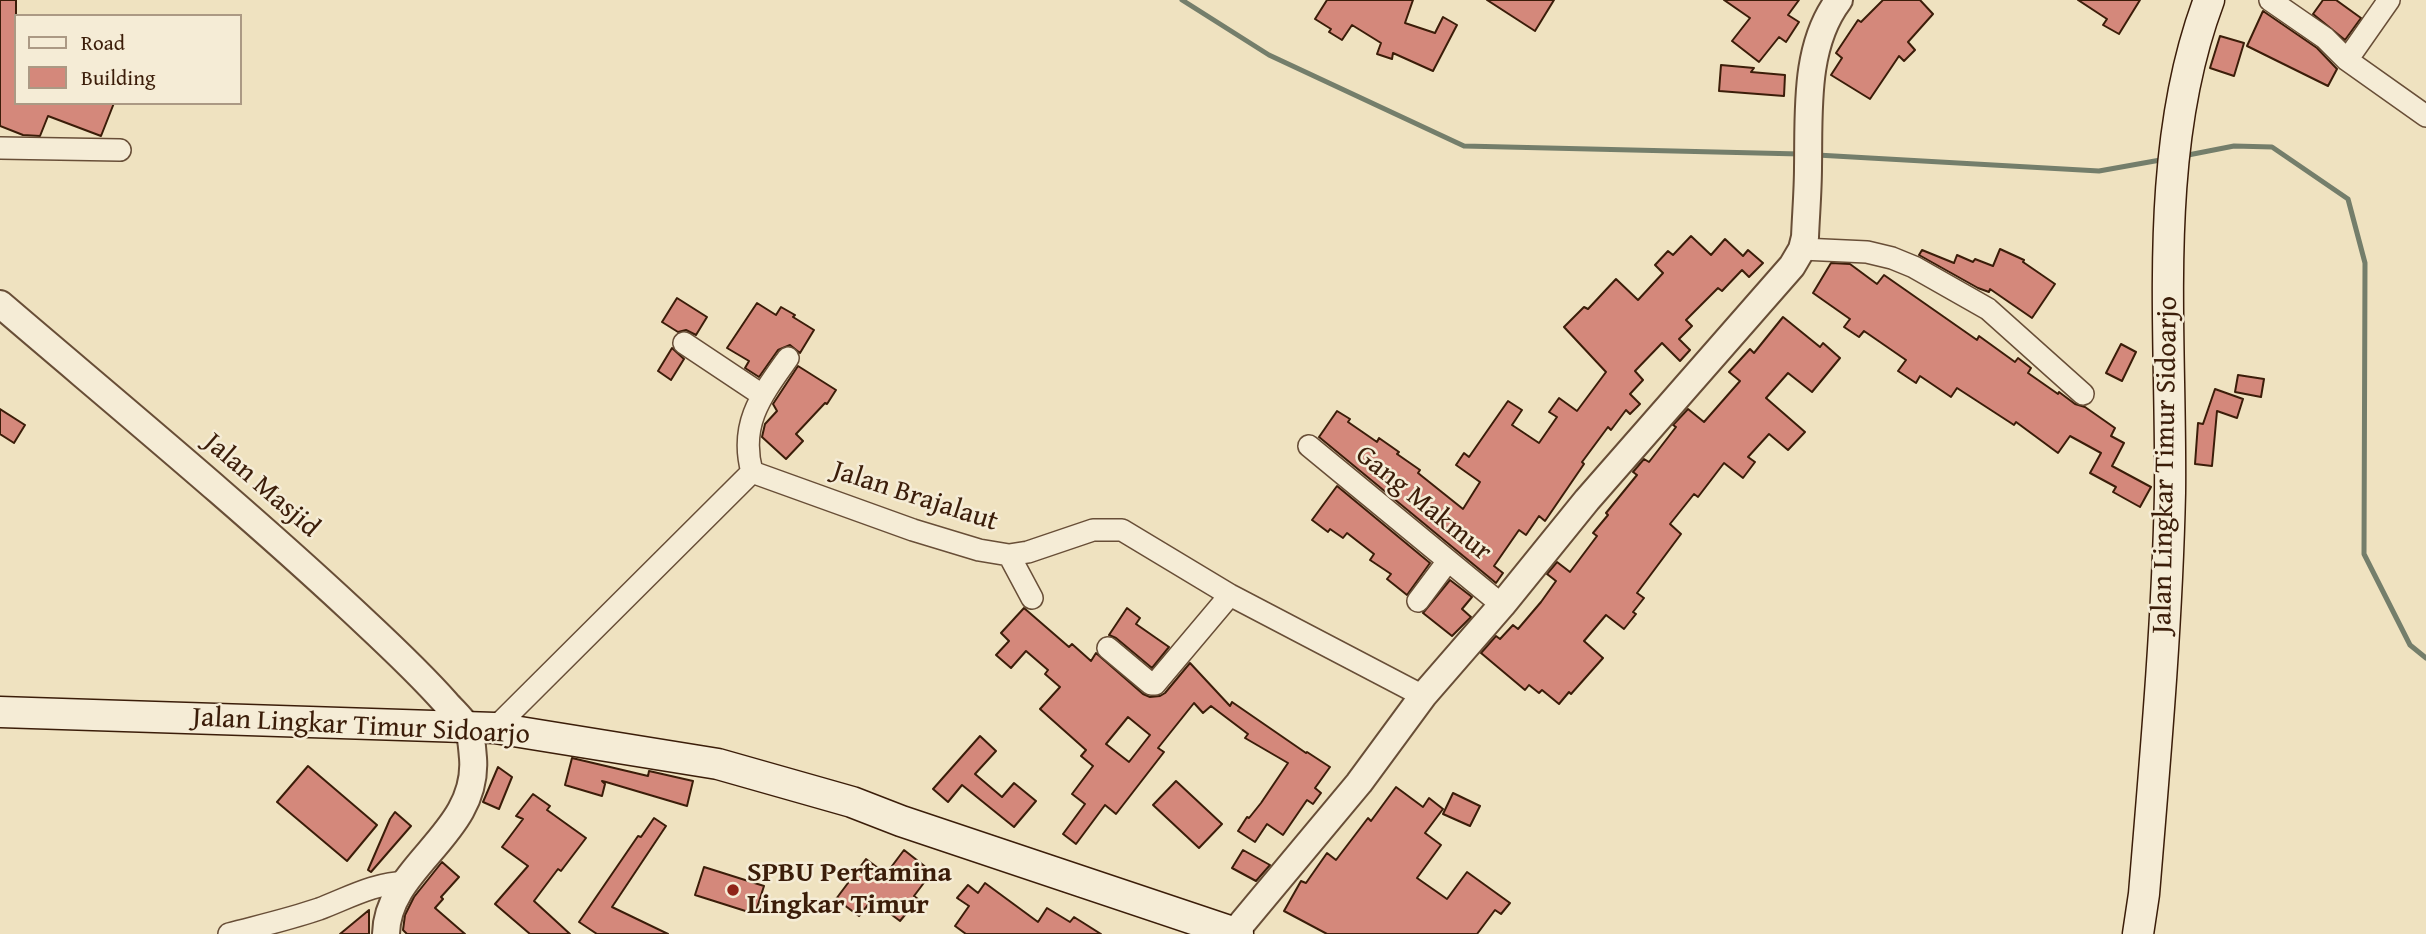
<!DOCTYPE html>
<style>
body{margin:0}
#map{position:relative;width:2426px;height:934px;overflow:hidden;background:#efe2c0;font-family:"Gentium Book Plus",serif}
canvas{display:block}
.legend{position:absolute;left:14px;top:14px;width:228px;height:91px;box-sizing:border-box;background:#f5ecd6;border:2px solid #ab9984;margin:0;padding:9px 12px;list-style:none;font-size:21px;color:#3b1d09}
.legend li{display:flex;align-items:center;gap:14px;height:35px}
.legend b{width:35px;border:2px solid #ab9984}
</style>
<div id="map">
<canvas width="2426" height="934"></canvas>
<ul class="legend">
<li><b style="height:9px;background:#f5ecd6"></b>Road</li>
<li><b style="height:19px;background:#d4887b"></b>Building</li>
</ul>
</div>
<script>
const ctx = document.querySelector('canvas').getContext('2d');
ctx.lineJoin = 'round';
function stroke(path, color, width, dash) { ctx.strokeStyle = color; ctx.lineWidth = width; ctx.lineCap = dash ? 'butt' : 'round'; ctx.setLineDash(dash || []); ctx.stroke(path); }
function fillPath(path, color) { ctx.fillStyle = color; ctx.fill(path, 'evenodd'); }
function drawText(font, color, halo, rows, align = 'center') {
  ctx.font = font + ' "Gentium Book Plus",serif'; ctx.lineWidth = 5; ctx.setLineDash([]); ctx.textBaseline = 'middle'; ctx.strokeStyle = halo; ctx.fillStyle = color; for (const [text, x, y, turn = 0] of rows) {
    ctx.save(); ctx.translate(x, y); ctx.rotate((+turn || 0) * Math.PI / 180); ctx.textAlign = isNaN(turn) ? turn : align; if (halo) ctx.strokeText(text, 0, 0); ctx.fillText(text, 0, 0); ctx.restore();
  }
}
stroke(new Path2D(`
 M1182 0 1269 55 1464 146 1800 154
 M1817 155 2099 171 2166 159
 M2183 156 2234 146 2272 147 2348 199 2365 263 2364 554 2410 645 2426 658`), '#747e6b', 5);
const building = new Path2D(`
 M0 0H16V103H114L101 136 48 116 40 136 23 135 0 126Z
 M1327 0H1413L1405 23 1435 33 1443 17 1457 25 1433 71 1393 53 1392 59 1377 54 1381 43 1352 25 1342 40 1329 32 1331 29 1315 19Z
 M1487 0H1554L1535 31Z
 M1724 0H1799L1788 15 1799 22 1786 42 1779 37 1759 62 1732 41 1750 18Z
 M1883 0H1920L1933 14 1908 42 1915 50 1904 61 1899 56 1870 99 1831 75 1842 58 1836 53 1858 20 1861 22Z
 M2078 0H2140L2119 34 2103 25 2107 19Z
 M2323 0H2336L2361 18 2345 40 2313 14Z
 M2263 11 2317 48 2337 69 2328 86 2247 46Z
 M2220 36 2244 43 2234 76 2210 68Z
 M1721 65 1754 68 1751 72 1785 75 1784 96 1719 91Z
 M1691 236 1711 255 1725 239 1743 256 1748 250 1763 263 1749 277 1742 270 1722 291 1718 288 1686 320 1692 326 1679 339 1690 350 1680 361 1662 343 1635 371 1643 380 1630 394 1640 404 1630 414 1626 410 1611 430 1608 427 1582 462 1584 464 1545 521 1539 516 1526 535 1519 530 1494 566 1503 573 1496 583 1319 437 1337 411 1350 419 1348 422 1377 442 1379 438 1399 452 1397 454 1420 470 1418 473 1463 509 1480 482 1456 465 1464 453 1469 457 1508 401 1522 410 1512 425 1539 443 1557 417 1549 412 1559 398 1577 411 1606 372 1564 327 1584 307 1588 309 1616 279 1638 300 1663 273 1655 265 1668 251 1673 255Z
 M2000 249 2024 260 2023 262 2055 284 2032 318 1990 289 1989 292 1978 288 1919 255 1922 250 1954 263 1957 255 1973 262 1975 259 1993 266Z
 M1831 263 1850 264 1877 284 1884 275 1977 340 1979 336 2015 362 2018 358 2031 368 2028 373 2058 394 2059 392 2075 404 2085 407 2115 428 2111 436 2124 443 2112 466 2151 487 2140 507 2113 492 2116 487 2090 473 2101 453 2070 436 2058 453 2016 422 2014 425 1957 388 1951 397 1920 376 1916 383 1898 371 1906 360 1864 331 1859 337 1844 327 1850 319 1813 293Z
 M677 298 707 317 696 335 686 330 678 332 662 322Z
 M757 303 776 315 781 307 795 315 793 317 814 330 800 353 790 345 778 350 759 377 745 368 749 361 727 348Z
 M1783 317 1820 347 1823 343 1840 358 1812 392 1788 373 1766 398 1805 432 1788 450 1769 434 1748 457 1755 462 1743 478 1724 463 1698 497 1694 494 1670 524 1681 534 1637 593 1644 598 1633 612 1636 614 1624 629 1606 615 1584 641 1603 658 1571 694 1569 692 1559 704 1542 690 1539 693 1529 685 1525 690 1481 653 1496 636 1500 639 1513 625 1518 629 1541 602 1556 581 1547 574 1557 562 1570 572 1597 536 1593 533 1608 515 1606 513 1637 475 1633 472 1644 459 1649 462 1676 427 1673 425 1688 409 1704 422 1740 381 1729 372 1750 349 1754 353Z
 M2121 344 2136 352 2122 381 2106 373Z
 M672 348 684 359 671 380 658 371Z
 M798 366 836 390 827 404 825 403 796 434 803 441 786 459 762 437 765 424 777 411 773 404Z
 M2238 375 2264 379 2261 397 2235 392Z
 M2215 389 2243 399 2237 418 2217 411 2212 466 2195 464 2198 423 2203 424Z
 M0 409 25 425 14 443 0 434Z
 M1337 486 1430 563 1407 595 1387 579 1391 574 1370 560 1374 554 1347 533 1343 538 1330 529 1328 532 1312 520Z
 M1450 580 1472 597 1462 609 1471 617 1452 636 1423 613Z
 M1024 608 1069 647 1072 644 1091 661 1096 653 1143 694 1150 697 1160 696 1165 693 1190 663 1230 706 1232 702 1306 753 1307 752 1330 767 1315 788 1321 793 1313 804 1307 800 1283 835 1267 824 1255 842 1238 831 1247 817 1249 818 1261 803 1288 763 1245 738 1248 734 1211 706 1203 713 1194 703 1158 748 1164 752 1116 814 1105 805 1076 844 1063 834 1085 804 1072 794 1093 766 1081 756 1086 750 1040 709 1060 687 1045 674 1048 670 1026 651 1011 668 996 655 1009 641 1001 633ZM1128 717 1150 735 1129 762 1106 744Z
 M1127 608 1140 618 1136 624 1169 647 1152 668 1116 638 1109 635Z
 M980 736 996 751 975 774 1002 797 1014 783 1036 801 1014 827 962 785 948 802 933 789Z
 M572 758 648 776 649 771 693 781 687 806 606 782 602 781 605 784 602 796 565 785Z
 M308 766 377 825 347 861 277 802Z
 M498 767 512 777 499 809 483 802Z
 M1176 781 1222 824 1199 848 1153 805Z
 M1396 787 1423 807 1429 798 1443 809 1425 833 1441 845 1417 878 1447 899 1467 872 1510 903 1501 914 1495 910 1477 934H1327L1284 911 1301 881 1306 883 1327 853 1336 860 1368 818 1371 821Z
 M1453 793 1480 806 1470 826 1443 814Z
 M533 794 550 806 547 810 586 838 561 871 558 869 534 901 570 934H530L495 904 528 866 502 847 523 819 516 816Z
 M395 812 411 826 371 872 368 870 390 819Z
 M654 818 666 826 612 907 668 934H597L579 922 638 836 641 837Z
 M904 850 932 872 914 896 918 899 900 921 872 900 859 916 836 899 866 859 886 874Z
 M1243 850 1270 865 1256 881 1232 868Z
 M442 862 459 877 441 897 443 899 435 908 465 934H407L403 930 405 915 414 897Z
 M704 867 764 886 755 914 695 895Z
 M985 883 1038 922 1047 908 1070 922 1074 917 1101 934H966L955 926 969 906 957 898 968 885 978 893Z
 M369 910V934H340Z`);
fillPath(building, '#d4887b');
stroke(building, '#3b1d09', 2);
const minor = new Path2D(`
 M2270 0 2325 38 2347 60 2426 116
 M2347 60 2389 0
 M0 148 120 150
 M1802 249 1867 252 1892 258 1914 267 1988 309 2083 394
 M684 343 762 395
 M1309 446 1502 605
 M752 472C739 424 761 396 788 358
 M1009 555 1032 598
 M1418 601 1448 561
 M1108 648 1151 684H1155L1230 595
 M495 728 752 472 913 530 979 550 1009 555 1028 552 1093 530H1122L1230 595 1423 696
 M229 934C259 926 290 919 319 909 348 898 374 883 407 882`);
const tertiary = new Path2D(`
 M0 304C118 405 238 504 352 610 384 640 417 670 446 703 453 711 462 719 467 727 472 735 472 749 473 758 479 834 387 866 386 934
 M1233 934 1359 783 1423 696 1502 605 1587 500 1792 266 1802 249 1805 237C1806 213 1808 190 1808 167 1809 112 1804 46 1839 0`);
const secondary = new Path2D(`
 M0 712 495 728 718 764 852 802 901 821 1238 934
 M2138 934 2144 894C2155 761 2167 627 2170 493 2172 332 2151 154 2209 0`);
stroke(minor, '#684e37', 24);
stroke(tertiary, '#684e37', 30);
stroke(secondary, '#3b1d09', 33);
stroke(minor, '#f5ecd6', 21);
stroke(tertiary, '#f5ecd6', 26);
stroke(secondary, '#f5ecd6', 30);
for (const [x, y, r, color] of [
 [733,890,7,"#8f2418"]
]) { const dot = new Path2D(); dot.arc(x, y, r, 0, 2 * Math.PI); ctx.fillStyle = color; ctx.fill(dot); stroke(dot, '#f5ecd6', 2.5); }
drawText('28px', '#3b1d09', '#f5ecd6', [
 ["Jalan Lingkar Timur Sidoarjo",2166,465,-89],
 ["Jalan Masjid",261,486,41],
 ["Jalan Brajalaut",915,497,18],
 ["Gang Makmur",1423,504,39],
 ["Jalan Lingkar Timur Sidoarjo",361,727,3]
]);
drawText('bold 28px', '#3b1d09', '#f5ecd6', [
 ["SPBU Pertamina",747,874],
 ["Lingkar Timur",747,906]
], 'left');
</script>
